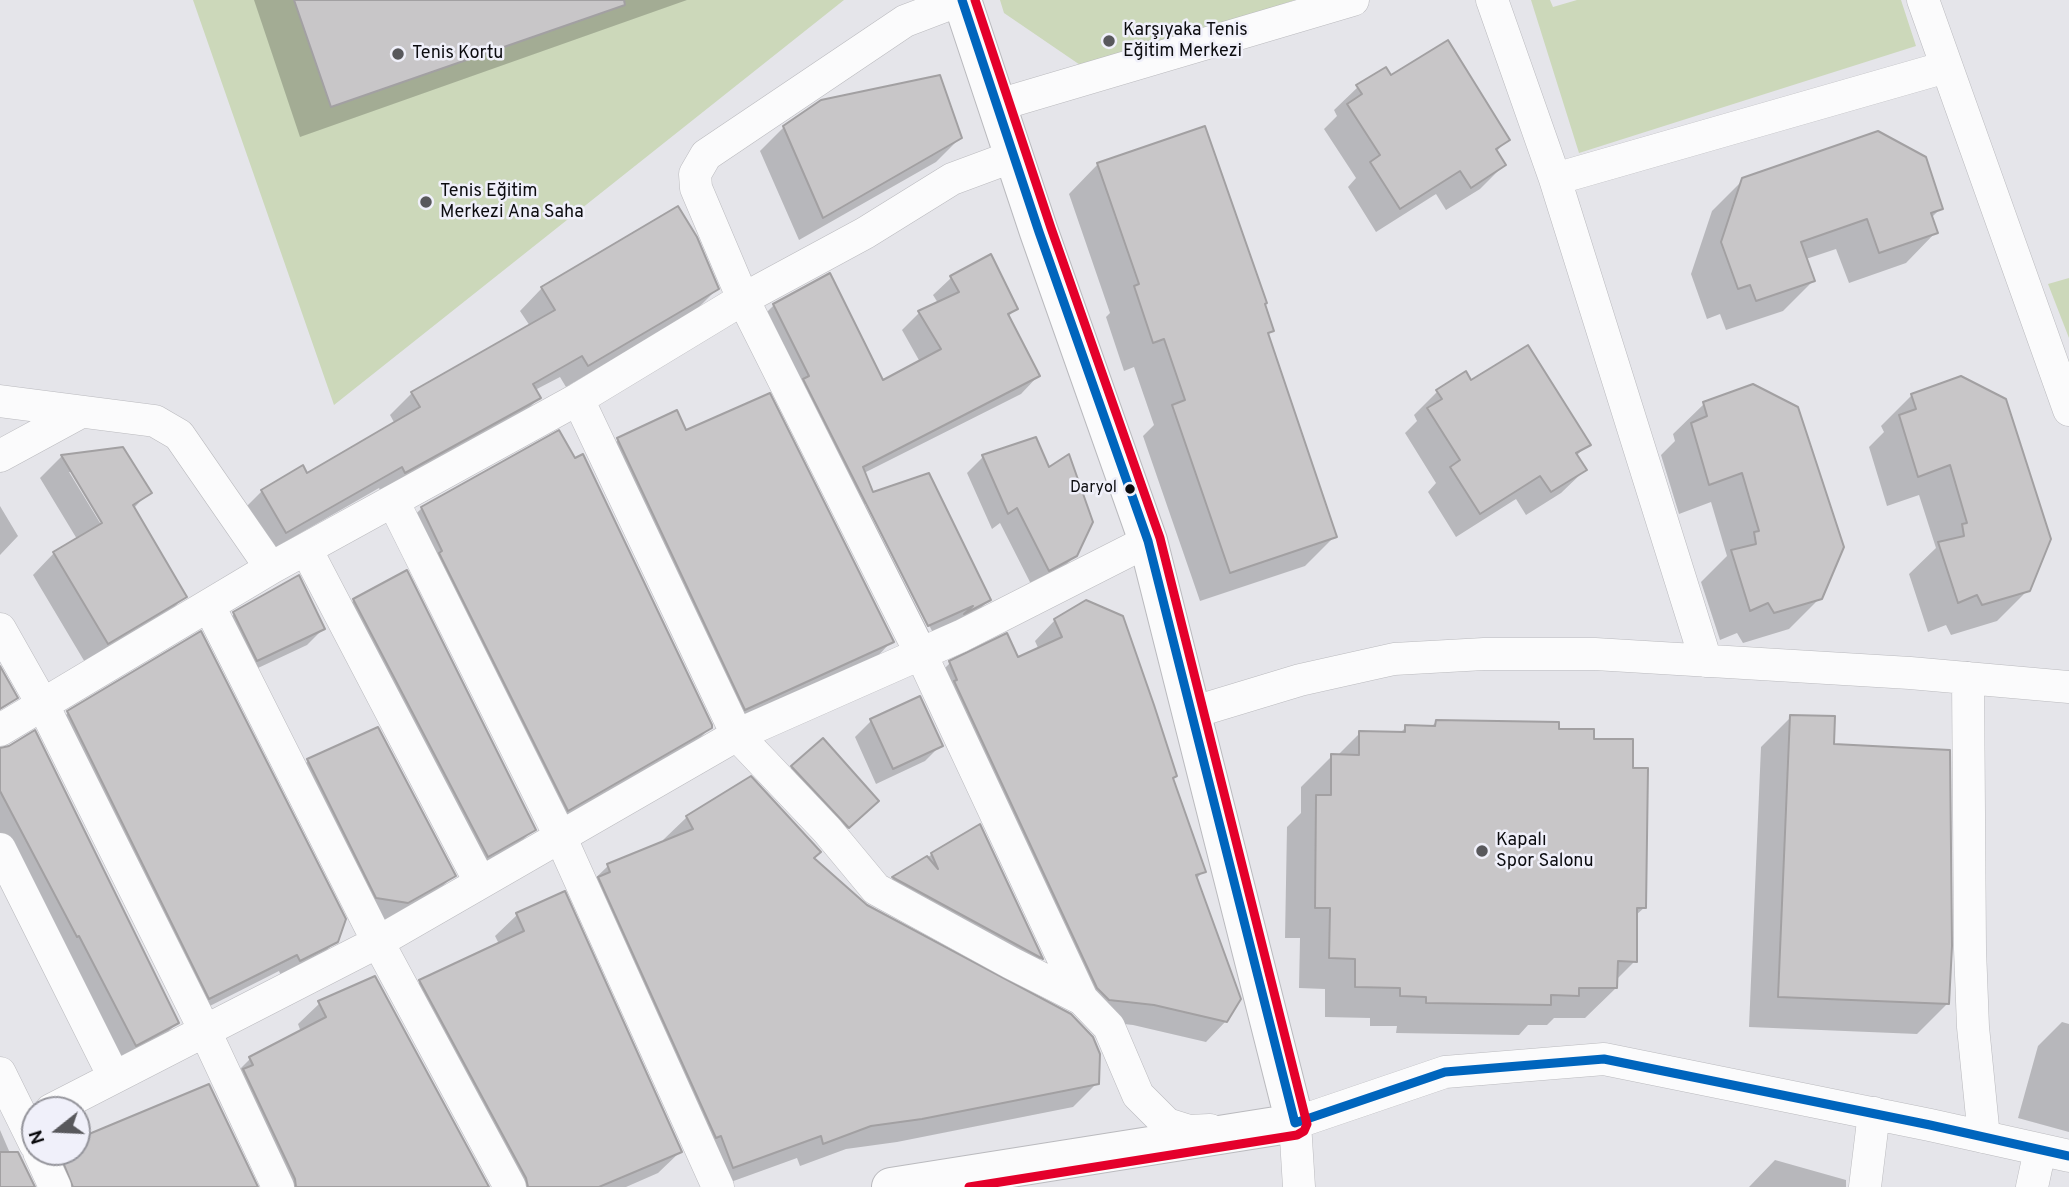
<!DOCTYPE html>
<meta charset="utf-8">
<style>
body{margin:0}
#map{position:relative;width:2069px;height:1187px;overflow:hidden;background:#e5e5ea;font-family:Overpass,sans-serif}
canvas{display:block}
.north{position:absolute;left:21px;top:1096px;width:70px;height:70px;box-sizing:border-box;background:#f0f0fa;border:2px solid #95959c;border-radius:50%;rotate:252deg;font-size:19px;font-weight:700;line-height:28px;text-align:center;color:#0c0c0f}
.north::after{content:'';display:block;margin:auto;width:24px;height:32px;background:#58585c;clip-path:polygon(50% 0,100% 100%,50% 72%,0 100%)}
</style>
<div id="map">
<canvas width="2069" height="1187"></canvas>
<div class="north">N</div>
</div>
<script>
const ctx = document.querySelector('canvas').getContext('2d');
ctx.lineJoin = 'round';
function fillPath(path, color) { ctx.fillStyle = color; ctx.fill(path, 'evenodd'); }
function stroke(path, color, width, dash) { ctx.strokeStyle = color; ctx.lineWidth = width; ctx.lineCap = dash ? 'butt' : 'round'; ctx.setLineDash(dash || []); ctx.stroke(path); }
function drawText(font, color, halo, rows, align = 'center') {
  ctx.font = font + ' Overpass,sans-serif'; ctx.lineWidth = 5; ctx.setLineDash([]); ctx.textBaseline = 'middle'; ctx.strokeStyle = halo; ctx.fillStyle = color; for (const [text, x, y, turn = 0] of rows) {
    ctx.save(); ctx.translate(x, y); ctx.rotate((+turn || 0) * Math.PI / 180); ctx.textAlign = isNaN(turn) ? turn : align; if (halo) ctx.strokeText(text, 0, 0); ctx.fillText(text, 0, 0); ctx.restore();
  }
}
fillPath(new Path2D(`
 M193 0H844L334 405Z
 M1000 0H1295L1086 69 1004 13Z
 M1531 0H1550L1553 7 1577 0H1901L1916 46 1579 153Z
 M2069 278V338L2048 284Z`), '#ccd8ba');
fillPath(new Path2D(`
 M254 0H687L300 137Z
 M1391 78 1508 139 1496 152 1504 165 1480 189 1446 210 1436 194 1376 232 1348 187 1356 178 1324 129 1337 116 1334 110 1358 87Z
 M784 127 960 138 936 162 799 240 760 151Z
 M1098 164 1263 305 1272 330 1267 336 1335 536 1305 566 1200 601 1143 436 1154 425 1134 367 1124 371 1106 317 1110 313 1069 194Z
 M1743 180 1941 208 1931 218 1936 232 1906 263 1849 283 1836 249 1806 259 1813 281 1783 311 1726 330 1720 314 1707 319 1691 274 1712 211Z
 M990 256 1016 308 1008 317 1038 376 1021 394 864 473 872 494 989 600 971 618 933 633 869 504H865L930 634 910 643 756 323 774 305 882 382 920 362 902 330 919 313 938 303 933 295 951 278Z
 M542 288 717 289 695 311 566 387 560 377 535 390 539 398 517 420 382 494 379 488 264 554 240 513 262 491 307 475 395 424 390 415 412 393 530 326 520 311Z
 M1471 383 1588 444 1576 456 1585 470 1561 493 1526 515 1516 499 1456 537 1428 492 1436 483 1405 433 1417 421 1414 415 1438 391Z
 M1912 395 2028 590 1997 621 1951 635 1946 625 1928 632 1909 574 1936 548 1919 495 1887 506 1869 447 1884 432 1881 426Z
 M1704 404 1820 598 1789 629 1743 643 1737 633 1720 640 1701 582 1727 556 1711 502 1679 514 1661 455 1675 441 1673 434Z
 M618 440 892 641 873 661 726 728 599 459Z
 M122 449 149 492 133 509 185 596 164 618 86 664 33 575 54 553 77 539 40 478 61 457ZM69 472H73L108 529 105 531Z
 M983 457 1076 555 1059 572 1032 586 1000 523 992 529 967 473Z
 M0 506 18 536 0 555Z
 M422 508 710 728 689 749 547 830 401 528Z
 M298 577 323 629 307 645 241 676 218 630 234 614Z
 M354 600 534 829 518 845 471 872 338 616Z
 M1055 620 1175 776 1172 780 1204 871 1196 879 1226 1021 1206 1042 1133 1025 1088 1020 930 683 950 663 1018 660 1039 650 1035 641Z
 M200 634 336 941 318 959 282 978 279 971 192 1015 50 730 68 713Z
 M1791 717 1832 745 1947 1004 1917 1034 1749 1027 1761 747Z
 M871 721 941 745 925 761 876 784 855 737Z
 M1436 722 1557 731 1592 741 1631 770 1645 907 1635 916V961L1616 980V988L1585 1018H1554L1547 1025H1528L1519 1035 1396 1033 1397 1026H1370V1018L1325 1017V989L1299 988 1300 938H1285L1287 827 1301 813V787L1332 756H1337L1360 733 1399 734 1406 727H1431Z
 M378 729 454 875 432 897 386 924 286 782 308 761Z
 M0 750 177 1023 155 1045 113 1066 0 853Z
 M792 767 861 817 832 842 777 783Z
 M687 817 812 859 866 906 1097 1083 1073 1107 897 1142 846 1149 800 1166 797 1158 717 1187 584 889 608 866 664 843 663 840Z
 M979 826 1041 958 1018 981 870 901 893 878Z
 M517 915 680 1152 658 1173 626 1187H497L399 1003 420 982 499 944 495 936Z
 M320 1003 487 1187H266L228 1081 250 1059 301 1032 298 1024Z
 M2062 1022 2069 1024V1132L2018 1118 2038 1046Z
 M0 1130 16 1167 33 1187H0Z
 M77 1141 256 1187H44L55 1152H77Z
 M1775 1160 1846 1180V1187H1749Z`), '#0003');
const building = new Path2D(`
 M294 0H624L625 5 331 107Z
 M1448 40 1510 140 1496 149 1506 165 1471 188 1460 171 1400 209 1370 162 1380 155 1347 104 1362 94 1356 85 1386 67 1391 75Z
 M940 75 962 138 823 218 783 126 821 100Z
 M1205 126 1267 303 1265 304 1274 331 1268 333 1337 537 1230 573 1172 405 1185 400 1164 339 1153 343 1134 286 1139 284 1097 163Z
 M1878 131 1926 157 1943 209 1931 213 1938 233 1879 253 1867 219 1801 242 1815 281 1756 301 1750 285 1738 289 1721 242 1742 178Z
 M678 206 697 237 719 289 588 366 582 356 533 384 541 398 405 473 402 467 286 533 261 490 303 465 307 473 420 407 411 392 555 310 541 287Z
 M991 254 1018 309 1008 314 1040 376 863 467 873 492 929 473 991 600 964 614 973 606 928 626 803 379 809 376 773 304 830 273 883 380 941 349 918 311 959 292 950 276Z
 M1528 345 1591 445 1576 453 1587 470 1551 492 1540 476 1480 514 1450 467 1460 460 1427 408 1442 399 1436 390 1466 371 1471 380Z
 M1961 376 2006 399 2051 539 2030 591 1982 605 1977 595 1958 603 1938 542 1964 536 1962 524 1967 523 1950 465 1918 477 1899 415 1916 409 1911 394Z
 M1753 384 1798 407 1844 547 1822 599 1774 613 1768 603 1750 611 1731 550 1756 544 1754 532 1759 531 1742 473 1709 485 1691 423 1707 416 1703 402Z
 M770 393 894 642 745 710 617 438 677 410 686 430Z
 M559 430 575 458 583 454 712 725V728L568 811 439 553 442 551 421 507Z
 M1036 437 1049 467 1069 454 1093 522 1077 556 1049 571 1017 508 1008 514 982 455Z
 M123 447 152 493 133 505 187 597 108 644 53 552 102 523 61 455Z
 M407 570 536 830 488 857 353 599Z
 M299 575 325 629 257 661 233 612Z
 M1086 600 1123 616 1154 705 1177 776 1173 778 1206 872 1196 875 1241 999 1227 1022 1154 1005 1109 1000 1097 988 954 681 957 680 949 661 1007 633 1018 657 1062 637 1054 619Z
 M201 631 346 919 338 942 300 961 297 955 209 999 67 711Z
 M0 666 18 698 0 709Z
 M920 696 943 746 893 769 870 719Z
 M1790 715 1835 716 1834 744 1950 750 1952 946 1949 1004 1778 997Z
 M1436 720 1559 722V729H1594V739H1633V768H1648L1646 908H1637V962L1618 961 1617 988H1579V996L1551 995V1005L1426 1003V997L1400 996V988L1355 987V959L1329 958 1330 908H1315L1316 795H1331V754L1359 755V731L1405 732V725L1435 726Z
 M378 727 456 876 408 903 376 898 307 759Z
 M35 730 179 1023 136 1046 79 936 77 937 0 791V748L9 746Z
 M823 738 879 801 849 828 791 766Z
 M751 776 821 852 814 858 867 905 1071 1014 1093 1037 1100 1054 1099 1084 922 1119 871 1126 823 1144 821 1136 733 1168 721 1136 716 1138 598 877 610 872 607 864 693 829 686 816Z
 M980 824 1043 959 892 877 927 856 938 869 931 853Z
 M565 891 682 1152 599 1187H528L526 1178 419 980 524 931 516 913Z
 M375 976 489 1187H296L295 1179 243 1069 253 1065 249 1057 326 1017 318 1001Z
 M209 1084 258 1187H73L59 1152H77V1139Z
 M0 1152H18L35 1187H0Z`);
fillPath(building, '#c8c6c8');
stroke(building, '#a2a0a2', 2);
const minor = new Path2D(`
 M960 0 905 21 706 155 695 174 696 188 743 299 921 654 1082 999
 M1492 0 1555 179 1706 661
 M1923 0 2069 410
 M998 105 1353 0
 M1555 179 1946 67
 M578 399 737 735 827 830 876 889 1011 963 1082 999 1109 1027 1138 1095 1167 1124 1189 1131 1210 1130
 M0 401 155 421 179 435 271 568
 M0 456 81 412
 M393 501 560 836 718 1187
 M306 549 480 882
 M209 606 378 942 510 1187
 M0 629 43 705 204 1029 278 1187
 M1968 678 1970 949 1973 1027 1984 1137
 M1191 713 1300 680 1394 659 1484 654H1595L1910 673 2069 687
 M0 730 271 568 578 399 743 299 865 233 952 179 1014 156
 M0 849 114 1077
 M0 1073 35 1144
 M51 1110 378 942 737 735 961 636 1148 541
 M1295 1123 1299 1187
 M1272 1125 1295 1123 1445 1072 1604 1059 1930 1125 2069 1156
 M39 1152 55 1187
 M1865 1187 1874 1113
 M2032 1187 2040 1150`);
const tertiary = new Path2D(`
 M891 1187 1295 1123 1148 541 1039 232 962 0`);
stroke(minor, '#bababe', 33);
stroke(tertiary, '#bababe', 40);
stroke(minor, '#fbfbfc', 32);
stroke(tertiary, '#fbfbfc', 38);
stroke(new Path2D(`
 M962 0 1039 232 1148 541 1295 1123 1445 1072 1604 1059 1930 1125 2069 1156`), '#0065bd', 9);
stroke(new Path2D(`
 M969 1187 1297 1135 1304 1131 1307 1124 1160 538 1051 228 975 0`), '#e4002b', 9);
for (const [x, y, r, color] of [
 [1109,41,7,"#58585c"],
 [398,54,7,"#58585c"],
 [426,202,7,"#58585c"],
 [1130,489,6,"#0c0c0f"],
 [1482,851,7,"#58585c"]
]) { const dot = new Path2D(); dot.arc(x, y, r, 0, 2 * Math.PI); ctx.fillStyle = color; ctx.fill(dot); stroke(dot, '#f0f0fa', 2.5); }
drawText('16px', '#0c0c0f', '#f0f0fa', [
 ["Daryol",1117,489]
], 'right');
drawText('18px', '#0c0c0f', '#f0f0fa', [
 ["Karşıyaka Tenis",1123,31],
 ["Eğitim Merkezi",1123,52],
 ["Tenis Kortu",412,54],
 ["Tenis Eğitim",440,192],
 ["Merkezi Ana Saha",440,213],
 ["Kapalı",1496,841],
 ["Spor Salonu",1496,862]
], 'left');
</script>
